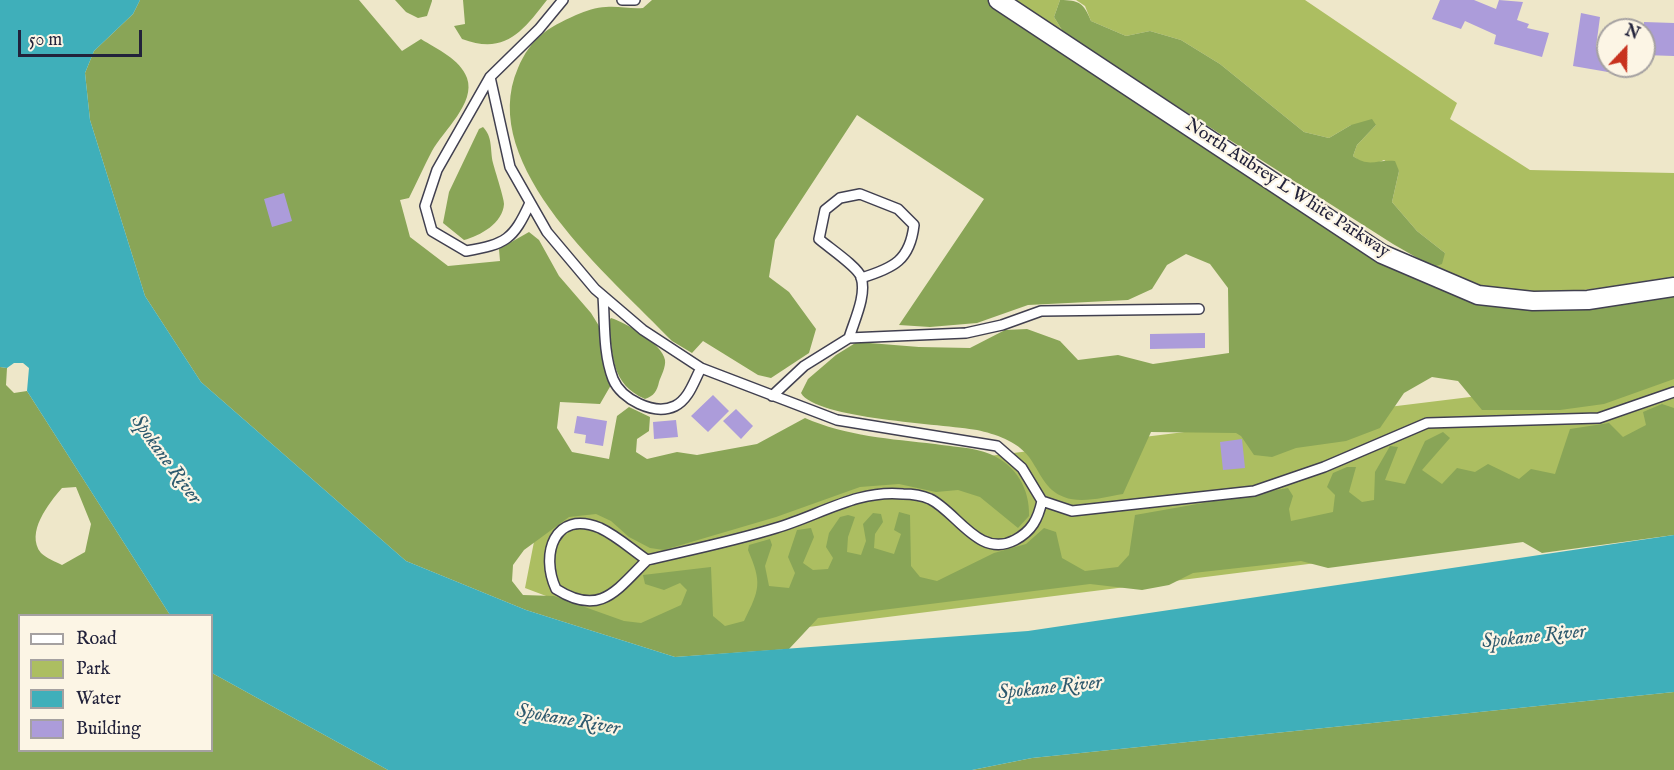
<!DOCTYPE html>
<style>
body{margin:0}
#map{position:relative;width:1674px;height:770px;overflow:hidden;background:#eee7c9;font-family:"IM FELL English",serif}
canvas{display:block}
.legend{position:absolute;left:18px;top:614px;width:195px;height:138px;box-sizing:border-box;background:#fcf5e5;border:2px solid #a5a1a1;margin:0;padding:8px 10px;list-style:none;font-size:18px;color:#22223b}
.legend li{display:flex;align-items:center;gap:12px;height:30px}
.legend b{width:30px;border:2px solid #a5a1a1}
.north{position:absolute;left:1596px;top:18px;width:60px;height:60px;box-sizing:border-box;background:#fcf5e5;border:2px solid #a5a1a1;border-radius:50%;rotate:22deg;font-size:16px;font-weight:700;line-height:24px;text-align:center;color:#22223b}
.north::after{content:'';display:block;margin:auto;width:21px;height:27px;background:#c8321e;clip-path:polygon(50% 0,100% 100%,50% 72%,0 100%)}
.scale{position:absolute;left:18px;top:30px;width:124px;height:27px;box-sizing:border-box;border:3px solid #22223b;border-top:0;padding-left:8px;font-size:18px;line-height:21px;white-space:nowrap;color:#22223b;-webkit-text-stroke:4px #fcf5e5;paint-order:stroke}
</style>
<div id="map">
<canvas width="1674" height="770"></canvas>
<ul class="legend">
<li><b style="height:8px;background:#fff"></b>Road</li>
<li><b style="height:16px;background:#acbe61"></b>Park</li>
<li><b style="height:16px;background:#3fafba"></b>Water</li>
<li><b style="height:16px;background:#ac9cda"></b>Building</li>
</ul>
<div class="north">N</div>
<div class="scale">50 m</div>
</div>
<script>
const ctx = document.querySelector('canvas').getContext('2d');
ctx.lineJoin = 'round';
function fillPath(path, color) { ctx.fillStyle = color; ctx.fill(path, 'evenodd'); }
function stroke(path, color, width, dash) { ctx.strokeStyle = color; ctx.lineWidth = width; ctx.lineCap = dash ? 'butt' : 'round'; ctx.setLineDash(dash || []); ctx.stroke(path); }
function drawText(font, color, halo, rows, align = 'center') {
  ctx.font = font + ' "IM FELL English",serif'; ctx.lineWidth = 4.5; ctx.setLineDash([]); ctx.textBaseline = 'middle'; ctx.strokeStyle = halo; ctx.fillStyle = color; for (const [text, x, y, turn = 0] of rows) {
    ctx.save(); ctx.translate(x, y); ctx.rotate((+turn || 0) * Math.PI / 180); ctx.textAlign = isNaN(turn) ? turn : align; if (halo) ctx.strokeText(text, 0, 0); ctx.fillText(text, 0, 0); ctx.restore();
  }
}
fillPath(new Path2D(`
 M1014 0H1060L1054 17 1065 35Z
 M1076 0H1305L1457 103 1450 119 1530 170 1674 173V277C1620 284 1562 298 1508 291 1481 288 1457 277 1433 267L1445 253 1417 231 1392 202 1399 171 1384 160C1371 166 1364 165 1353 156L1357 145 1376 125H1351L1329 138 1304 132 1220 64 1181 40 1150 31 1126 36 1091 21 1085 6Z
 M1674 372V518L673 644 525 588 546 480 687 493Z`), '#acbe61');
fillPath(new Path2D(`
 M140 0H359L402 51 421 39C437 49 460 59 467 78 476 103 443 131 432 151 424 166 417 182 409 198L400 200 410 237 448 266 500 261 499 249 529 232 539 240 559 276 591 313 599 326 602 355 611 385 600 404 560 402 557 428 572 452 609 459 617 416 629 407 650 417 649 431 637 439 636 452 647 459 677 452 697 455 757 444 805 418C846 436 891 439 935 444 952 447 974 447 990 454 1016 465 1030 489 1029 516L1018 528 980 497 958 490 936 492 899 484 860 487 776 517 664 550 650 548 629 537 611 521 596 514 569 517 524 550 513 565 512 581 523 595 554 596 624 621 641 623 681 605 687 590 680 583 664 590 645 584 643 575 711 567 713 616 725 626 744 621C760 589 762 583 748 550L749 545 770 539 772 545 765 566 769 586 789 588 795 573 788 557 797 530 811 528 814 537 803 563 813 570 828 569 833 558 826 547 829 533 840 517 848 515 855 517 848 537 847 552 861 555 866 541 863 524 873 513 881 514 883 522 875 534 874 548 894 554 901 534 894 530 899 512 910 515 911 566 920 577 937 581 994 553 1026 544 1044 528 1056 532 1062 558 1085 571 1118 567 1129 555 1135 515 1288 488 1293 496 1289 509 1291 521 1333 512 1335 495 1327 487 1333 473 1347 467H1356L1349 492 1362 502 1374 500 1375 472 1390 446 1398 447 1385 480 1405 484 1425 441 1443 432 1450 438 1422 470 1442 484 1457 468 1475 472 1488 464 1519 479 1531 469 1555 474 1570 429 1609 423 1623 437 1646 425 1643 412 1662 404 1674 408V535L1542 553 1523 542 1328 568 1301 561 1193 573 1169 585 1142 590 1090 584 818 618 789 649 675 657 526 610 406 561 201 382 145 296 90 120 85 73 94 51 133 14Z
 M395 0H432V1L427 16 418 18 406 12Z
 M463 0H547C522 32 505 55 462 39L454 26 465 24Z
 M652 0H988L1284 197 1476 298 1674 293V379L1604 404 1560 410H1482L1458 381 1432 377 1404 393 1380 428 1346 441 1296 448 1272 457 1254 455 1241 436 1236 433 1151 432 1123 494C1105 497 1081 504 1064 497 1045 490 1040 472 1029 457 1017 441 995 434 977 430 943 424 816 419 801 393L808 379 836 355 857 342 919 347 970 348 1005 330 1027 329 1060 341 1078 360 1118 355 1153 364 1229 353 1228 288 1210 264 1186 254 1167 265 1152 289 1128 300 1028 305 977 323 930 327 899 325 984 199 857 115 775 240 769 277 789 292 816 329 809 353 771 378 758 375 703 341 692 353 672 341C612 278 475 166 518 68 531 38 547 28 576 15 586 11 596 7 606 7 619 6 630 9 643 8Z
 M1060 0C1079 0 1084 3 1091 21L1126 36 1150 31 1181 40 1220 64 1304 132 1329 138 1351 125 1372 119 1376 125 1357 145 1353 156C1369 168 1377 159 1395 161L1399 171 1392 202 1417 231 1445 253 1442 264 1433 267 1393 244 1065 35 1054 17Z
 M483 127C493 137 490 150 493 163 495 171 504 198 504 204 503 223 480 236 464 240L443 223 449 192 479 129Z
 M611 318C626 323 662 343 665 360 666 367 661 376 659 382 657 391 654 396 645 399 610 383 614 357 608 322Z
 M0 367 7 368 6 385 14 393 27 391 170 615 20 616V750H212V673L388 770H0ZM76 487 91 524 85 552 62 565C56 562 46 558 41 553 25 533 49 503 62 488Z
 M1674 692V770H972L1032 758Z`), '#89a557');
fillPath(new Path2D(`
 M0 0H140L133 14 94 51 85 73 90 120 145 296 201 382 406 561 526 610 675 657 1028 631 1674 535V692L1032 758 972 770H388L212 673V616L170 615 27 391 29 368 23 363H14L7 368 0 367Z`), '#3fafba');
fillPath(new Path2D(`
 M1440 0H1474L1496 9 1499 0 1523 2 1517 20 1529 24 1527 28 1549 33 1542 57 1494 44 1496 35 1465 21 1461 29 1432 19Z
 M1581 13 1600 17 1596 47 1608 49V72L1573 66Z
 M1644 22 1674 23V56L1644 55Z
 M284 193 292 221 272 227 264 199Z
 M1205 333V348L1150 349V334Z
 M713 395 729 411 708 432 691 416Z
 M736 409 753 426 741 439 723 421Z
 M577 416 607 421 603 446 585 443 586 435 574 433Z
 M676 420 678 437 654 439 653 422Z
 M1242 439 1245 468 1223 470 1220 442Z`), '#ac9cda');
const lane = new Path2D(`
 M622 0H635
 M490 77 510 167 547 232 595 289 643 330 701 368 837 420 997 446 1022 468 1042 501 1072 511 1254 491 1324 467 1427 423 1599 418 1674 392
 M530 203C513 240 506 244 466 251L432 231 425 206 437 170 490 77 539 29 563 0
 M603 296C605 323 603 353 613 379 621 399 654 416 675 406 689 399 694 381 701 368
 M849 338C854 321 867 295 861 277 858 267 828 247 819 239L825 210 840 198 860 194 898 209 914 225C910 260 894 268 861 278
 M772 396 804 366 849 338 966 333 1002 325 1041 311 1199 309
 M647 560C616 591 600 617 556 589 540 555 554 509 600 528 617 536 631 549 647 560 690 550 734 541 776 528 818 516 858 489 903 494 911 494 923 496 930 499 957 512 979 559 1015 540 1032 531 1038 519 1042 501`);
const street = new Path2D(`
 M998 0 1382 254 1478 295 1533 301 1588 300 1674 287`);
stroke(lane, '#414050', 12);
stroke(street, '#414050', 21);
stroke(lane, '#fff', 9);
stroke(street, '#fff', 18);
drawText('18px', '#22223b', '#fcf5e5', [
 ["North Aubrey L White Parkway",1287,189,33]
]);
drawText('italic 20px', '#2e5a6e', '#fcf5e5', [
 ["Spokane River",165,460,54],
 ["Spokane River",1534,638,-6],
 ["Spokane River",1050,689,-6],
 ["Spokane River",568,721,10]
]);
</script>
